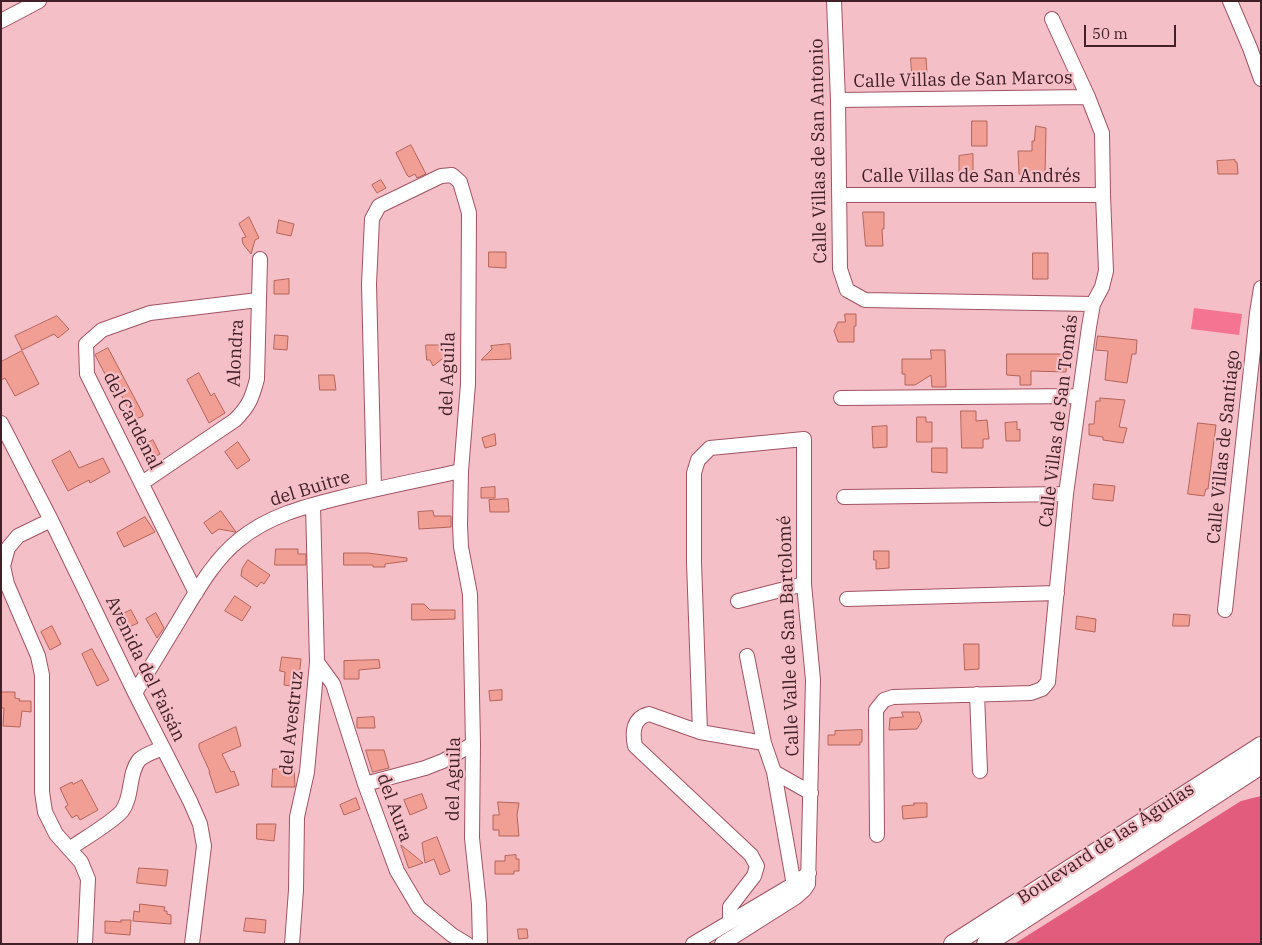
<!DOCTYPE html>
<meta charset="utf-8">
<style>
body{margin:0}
#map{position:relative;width:1262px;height:945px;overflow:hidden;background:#f5bfc8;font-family:"IBM Plex Serif",serif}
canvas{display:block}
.frame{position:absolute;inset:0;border:2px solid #412027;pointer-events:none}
.scale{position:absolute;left:1084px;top:25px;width:92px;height:22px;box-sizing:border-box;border:2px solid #412027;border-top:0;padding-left:6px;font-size:15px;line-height:18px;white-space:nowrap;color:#412027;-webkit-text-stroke:4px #f5bfc8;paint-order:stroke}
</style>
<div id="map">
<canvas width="1262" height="945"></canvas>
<div class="frame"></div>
<div class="scale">50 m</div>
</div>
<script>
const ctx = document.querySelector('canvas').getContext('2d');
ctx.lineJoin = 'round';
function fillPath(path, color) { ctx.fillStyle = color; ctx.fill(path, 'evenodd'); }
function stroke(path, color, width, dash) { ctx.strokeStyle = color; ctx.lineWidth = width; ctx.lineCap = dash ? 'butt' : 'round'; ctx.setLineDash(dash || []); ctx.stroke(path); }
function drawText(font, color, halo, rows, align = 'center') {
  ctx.font = font + ' "IBM Plex Serif",serif'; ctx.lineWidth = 4.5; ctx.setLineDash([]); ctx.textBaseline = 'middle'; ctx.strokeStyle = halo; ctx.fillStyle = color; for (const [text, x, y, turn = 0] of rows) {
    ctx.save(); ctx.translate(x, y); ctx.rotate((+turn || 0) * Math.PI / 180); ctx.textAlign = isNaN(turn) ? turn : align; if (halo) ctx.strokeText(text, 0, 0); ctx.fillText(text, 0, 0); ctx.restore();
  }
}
fillPath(new Path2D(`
 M1194 308 1242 314 1239 335 1191 329Z`), '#f47491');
fillPath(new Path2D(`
 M1261 796V944H1014L1241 801Z`), '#e15c7d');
const building = new Path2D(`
 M911 58H926L927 73 912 74Z
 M972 121H987V146H972Z
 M1036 126 1046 128 1045 177 1023 178 1022 174H1019L1018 151H1032V141H1034Z
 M411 145 426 174 417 178 415 174 409 177 407 175 396 153Z
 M973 154V175H959V156Z
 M1235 160V162H1237L1238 174H1218L1217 161Z
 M381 180 386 188 377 193 372 185Z
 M863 212H884V229H882L883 246H866Z
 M249 217 259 238 255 240 251 254 243 244 242 238 246 237 239 224Z
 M279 220 294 224 291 236 277 233Z
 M489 252H506V268L489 267Z
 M1033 253H1048V279H1033Z
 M289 279V294H274V281Z
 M845 314H856V326H854V342H838L834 331 838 322H845Z
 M57 316 69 329 58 338 54 334 22 350 15 336Z
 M275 335 288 336 287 350 274 349Z
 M1098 336 1137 340 1136 354H1132L1127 383 1105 380 1108 351 1096 350Z
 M510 344 511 359 481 360 492 349 491 346Z
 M426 345H450L446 356 433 366 430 360H427Z
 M108 348 143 414V416L134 420 119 391 115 393 95 355Z
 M931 350H945L946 387H932L931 375 915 385H905V374H902V359H931Z
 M22 351 39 384 15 396 5 378 1 380V362Z
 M1007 354H1067L1066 372 1031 371V385H1020V376L1007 375Z
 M199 373 211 396 214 393 225 413 209 423 187 380Z
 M319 375H334L336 390H320Z
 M1100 398 1125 400 1119 427 1127 428 1123 443 1103 440V437L1089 435V424H1094L1096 401H1100Z
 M961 411H976V421L987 420 989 439H983V448H962Z
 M917 417H926V422H932V442H917Z
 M1017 422V430L1020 429V441H1006L1005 423Z
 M1198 423 1216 425 1208 489H1206L1204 496 1188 494Z
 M887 426V447L873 448 872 427Z
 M495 434 496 445 485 448 482 438Z
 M153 440 160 454 146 461 139 448Z
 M238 442 250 460 237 469 225 452Z
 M932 448H947V473L932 472Z
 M70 451 79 468 103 458 110 472 90 483 89 480 68 491 52 461Z
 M1094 484 1115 486 1113 501 1093 499Z
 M495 487V498H481V488Z
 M508 499 509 512H490L489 500Z
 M221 511 236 532H235L219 529 212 534 204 523Z
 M433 511 434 516H451V527L419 529 418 512Z
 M145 517 155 532 124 547 117 533Z
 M276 549H298V554H306V565H275Z
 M874 551H889V568L876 569V560H874Z
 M344 553H368L407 558V561L385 564V567H373V565H344Z
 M248 560 270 575 264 584 261 582 257 587 241 576 242 569Z
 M235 596 251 607 242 621 225 611Z
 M412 604H424L430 610H455V619L412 620Z
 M131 610 138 623 125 629 119 616Z
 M156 613 164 628 157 638 146 619Z
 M1174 614 1190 615 1189 626H1173Z
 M1077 616 1096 619 1095 632 1076 629Z
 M52 626 61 644 50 650 41 632Z
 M964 644H979V669L965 670Z
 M92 649 109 680 97 686 82 654Z
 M282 657 301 659 298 687 284 685 285 672 280 671Z
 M379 660 380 668 359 670V679H344V661Z
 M502 690V700L490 701 489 691Z
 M1 692H15V698L20 699 19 701H31V712L22 711 20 727 3 726 4 708H1Z
 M902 712H919L922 721 917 729 889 730 890 718 903 717Z
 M374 717 375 728H357V718Z
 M236 727 241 746 222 754 231 772 234 771 239 785 216 793 209 772H210L199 748V744Z
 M862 730V742H860V745H828V735H835V731Z
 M366 750H384L389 768 373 772Z
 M273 769H294L295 787H272Z
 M82 780 98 810 80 820 77 815 72 818 65 807 68 805 60 788 72 782 73 784Z
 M422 794 427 808 410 815 404 800Z
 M356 798 360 809 344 815 340 805Z
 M498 802 519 803 517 815 519 836H499V830H493V815H499Z
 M914 803H927V817L903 819 902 806 914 805Z
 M257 824H276L274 841 257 839Z
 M437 837 450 871 440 875 434 859 425 863 422 843Z
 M401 845 416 857 423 863 409 868Z
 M516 855V859H519V871H514V874H495V861H505V856Z
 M139 868 168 870 166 886 137 883Z
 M140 904 165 907 164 911H167V914L171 915V924L133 921 134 911 139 912Z
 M246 918 266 920 265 933 244 931Z
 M121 920H131L130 935 105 933V921L121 922Z
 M518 929H527L528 938 519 939Z`);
fillPath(building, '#f19e94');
stroke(building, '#b3645a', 1);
const minor = new Path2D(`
 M834 1 838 100 840 269 847 290 865 300 1093 304
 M1230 1 1250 48 1261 79
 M1 21 39 1
 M838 100 1088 97
 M840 195H1103
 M841 398 1079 396
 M1 423 51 520 135 693 190 801 200 824 204 846 192 944
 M142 483 235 420C249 406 252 398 257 379L260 259
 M374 489 369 284 372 219 379 206 441 176 452 175 460 182 469 213 468 384 461 471 460 525 461 547 470 594 473 744 472 838 479 904 480 944
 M844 497 1066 494
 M51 520 18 536 8 548 3 566 7 584 38 656 42 675V792L45 812 56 834 81 862 88 879 85 944
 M196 593 87 374 86 344 102 330 150 313 258 300
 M847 599 1057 593
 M738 601 804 584
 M1225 610 1257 313 1261 288
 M747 656 764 743 774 772 811 793
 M317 662 333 684 365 784 397 871 419 908 452 935 467 944
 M135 693C151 666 168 639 184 612 199 587 216 558 239 540 268 516 303 507 339 498 379 488 420 480 461 471
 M977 694 980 771
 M700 732 649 714C633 718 632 732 635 746L751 855 757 866 754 876 730 907V921
 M774 772 795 891
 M365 784 425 768 443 761 473 744
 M877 835 876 710 884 700 893 697 1031 693 1042 689 1048 682 1066 494 1089 327 1093 304 1102 287 1106 271 1103 195 1102 133 1088 97 1052 19
 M69 849C82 840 113 822 122 811 133 796 128 774 139 760 145 754 156 751 163 748
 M292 944 296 890 297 817 307 772 317 662 313 505
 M693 944 794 884 809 873
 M722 944 796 897 804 890 808 884 813 680 804 584V439L710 448 698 460 694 473V562L700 732 764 743`);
const major = new Path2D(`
 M953 944 1261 746
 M986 944 1261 765`);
stroke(minor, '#a15364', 16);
stroke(major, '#a15364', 20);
stroke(minor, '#fff', 14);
stroke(major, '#fff', 18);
drawText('18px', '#412027', '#f5bfc8', [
 ["Calle Villas de San Marcos",963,80,-1],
 ["Calle Villas de San Antonio",819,151,-91],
 ["Calle Villas de San Andrés",971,177],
 ["Alondra",236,353,-87],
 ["del Aguila",448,374,-88],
 ["del Cardenal",132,421,63],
 ["Calle Villas de San Tomás",1059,421,-83],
 ["Calle Villas de Santiago",1224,447,-84],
 ["del Buitre",310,489,-17],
 ["Calle Valle de San Bartolomé",789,636,-92],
 ["Avenida del Faisán",145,669,64],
 ["del Avestruz",292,723,-84],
 ["del Aguila",454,779,-89],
 ["del Aura",394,808,70],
 ["Boulevard de las Águilas",1106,844,-33]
]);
</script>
